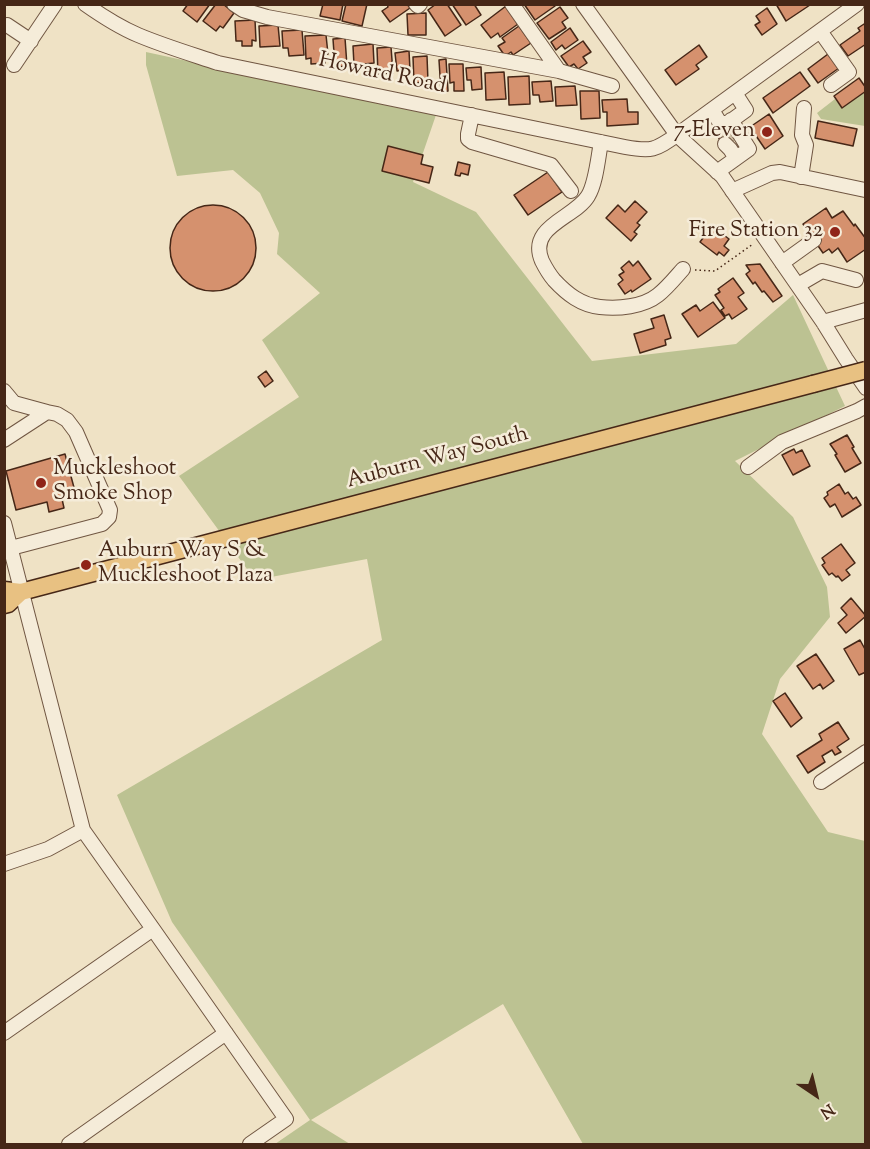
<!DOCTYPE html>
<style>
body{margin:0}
#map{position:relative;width:870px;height:1149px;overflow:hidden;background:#efe2c5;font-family:"Sorts Mill Goudy",serif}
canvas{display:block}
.frame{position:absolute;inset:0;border:6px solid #462717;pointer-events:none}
.north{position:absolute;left:786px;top:1065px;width:60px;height:60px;-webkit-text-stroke:4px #f5ecd9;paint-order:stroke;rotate:145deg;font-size:16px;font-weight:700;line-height:24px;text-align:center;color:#462717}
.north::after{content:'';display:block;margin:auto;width:21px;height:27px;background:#462717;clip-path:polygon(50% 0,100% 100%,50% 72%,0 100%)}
</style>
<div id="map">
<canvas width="870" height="1149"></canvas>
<div class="frame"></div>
<div class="north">N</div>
</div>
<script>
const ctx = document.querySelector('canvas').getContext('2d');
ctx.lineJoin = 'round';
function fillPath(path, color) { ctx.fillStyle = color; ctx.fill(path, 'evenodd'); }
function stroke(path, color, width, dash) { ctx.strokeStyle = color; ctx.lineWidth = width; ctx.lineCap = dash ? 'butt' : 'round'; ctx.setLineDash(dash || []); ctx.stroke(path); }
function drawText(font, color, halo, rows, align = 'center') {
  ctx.font = font + ' "Sorts Mill Goudy",serif'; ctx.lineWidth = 5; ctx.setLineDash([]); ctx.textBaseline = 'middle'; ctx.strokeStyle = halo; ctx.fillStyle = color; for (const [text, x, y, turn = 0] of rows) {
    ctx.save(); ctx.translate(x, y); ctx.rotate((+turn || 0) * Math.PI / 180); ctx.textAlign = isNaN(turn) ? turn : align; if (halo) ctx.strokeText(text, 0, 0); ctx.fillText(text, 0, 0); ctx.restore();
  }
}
fillPath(new Path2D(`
 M146 52 436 115 413 182 476 212 592 361 736 344 793 295 845 406 735 461 793 517 827 587 830 617 780 679 762 734 828 832 865 841V1144H583L503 1004 311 1120 350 1144H275L310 1120 172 922 117 795 382 640 367 559 255 580 179 476 299 397 262 340 320 293 277 254 279 233 260 193 233 170 177 176 146 65Z
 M865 90V126L821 119 817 113 835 99 842 108Z`), '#bcc292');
const building = new Path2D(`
 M188 4H210L197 22 183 11Z
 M216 4H223L234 13 223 28 220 26 216 31 203 21Z
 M323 4H343L340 20 320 16Z
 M346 4H367L362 26 342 21Z
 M387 4H407L410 8 390 22 382 11 388 7Z
 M436 4H447L461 25 445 36 428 10Z
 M452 4H474L481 15 466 25Z
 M524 4H554L555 6 535 20Z
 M776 4H810V5L786 21Z
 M506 6 518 24 500 37 498 33 491 38 481 25Z
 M560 7 568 18 562 22 566 28 549 39 537 23Z
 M767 8 777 24 762 35 755 25 760 22 756 16Z
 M426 13V35H408L407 14Z
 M255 20 256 41 252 40V46H242V41H236L235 21Z
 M864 24 866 27V44L848 56 840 45 860 31 858 28Z
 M278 25 280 46 260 47 259 26Z
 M519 26 531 43 513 55 511 52 505 56 498 46 505 42 502 38Z
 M570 28 578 40 565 49 562 45 556 50 551 42Z
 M302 30 304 55 289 56 288 48H283L282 31Z
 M326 35 328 54H324L325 63 311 64V58L306 59 305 36Z
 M345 38 347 66 335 67 333 39Z
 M583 41 591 52 583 57 587 63 578 69 574 64 569 67 561 56Z
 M373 44 374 63 354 65 353 46Z
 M699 45 707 57 696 65 699 69 676 85 665 70Z
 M391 47 393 73 378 74 377 48Z
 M409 51 410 70 397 71 395 53Z
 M828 54 839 68 818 83 808 69Z
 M427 56 428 82 414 83 413 57Z
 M446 59 448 91 441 92 439 60Z
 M449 64H463L464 91H454V82L450 83Z
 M481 67 482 89 472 90 471 80H467L466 68Z
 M504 72 506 99 486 100 485 73Z
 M800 72 810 86 773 113 763 98Z
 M529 76 530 104 509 105 508 77Z
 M859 78 866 88V91L842 108 834 96Z
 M551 81 553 101 540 102 539 95H533L532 82Z
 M575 86 577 105 556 106 555 87Z
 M580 91H599L600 118 581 119Z
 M627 99 628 112H638V124L607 126V112H603L602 100Z
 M769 114 783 136 765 149 750 127Z
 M818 121 857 129 853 146 815 138Z
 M728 129 733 140 722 145 717 134Z
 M388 146 423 155 421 164 433 167 429 183 382 171Z
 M458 162 470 165 468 175 461 173 460 176 455 175Z
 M548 172 562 192 528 215 514 195Z
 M635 201 647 212 637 223 640 225 634 232 637 234 631 241 606 218 618 205 625 212Z
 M170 248a43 43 0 1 1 86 0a43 43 0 1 1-86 0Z
 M826 208 832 218 843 211 854 226 855 224 866 239V249L847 262 838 248 832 253 829 249 823 253 803 224Z
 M712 226 729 239 724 246 729 250 724 256 719 252 717 255 700 242Z
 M629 261 633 266 638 261 651 279 632 292 631 290 625 294 618 284 623 280 619 275 624 272 621 268Z
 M760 264 782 296 773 302 764 291 762 292 755 282 753 284 746 274 750 271 746 265Z
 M733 278 744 293 738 297 747 309 732 319 729 314 725 316 721 310 724 308 715 295 720 292 718 289Z
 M713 302 725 318 698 337 682 314 696 305 700 311Z
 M664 315 671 338 665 340 666 345 640 353 634 334 654 328 651 319Z
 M266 371 273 381 265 387 258 377Z
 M847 435 854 447 852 448 861 463 845 472 835 455 837 454 830 444Z
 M794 449 796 453 802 450 810 466 793 475 782 455Z
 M65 454 76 495 62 499 64 508 49 512 47 502 16 510 6 471Z
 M839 484 845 494 848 492 853 499 856 497 861 505 842 517 835 504 830 507 824 498 828 495 827 492Z
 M841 544 855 563 846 570 850 575 842 581 838 576 836 577 832 573 829 575 822 565 825 563 822 558Z
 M851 598 866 616 846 633 838 623 847 615 841 608Z
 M860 640 866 651V672L859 675 844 649Z
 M816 654 834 681 823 689 820 684 813 689 797 666Z
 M785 693 802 718 791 727 773 701Z
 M838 722 849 739 837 747 841 752 835 755 832 750 822 756 825 762 808 773 797 756 822 740 819 734Z`);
fillPath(building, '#d5916e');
stroke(building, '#462717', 1.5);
stroke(new Path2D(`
 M725 131 730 142`), '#cdbda2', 14, [14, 7]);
const minor = new Path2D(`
 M85 4C102 16 119 27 138 35 164 46 191 54 218 63L625 147C652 152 655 150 677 135L857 4
 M234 4 243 10 267 17 559 71 612 86
 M416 4 418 6 420 4
 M512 4 559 71
 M583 4 677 135 722 176 823 322 846 359 866 388
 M7 25 31 41
 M820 31 849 72 831 85
 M14 65 55 4
 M712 110 720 123H728L746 110 735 93
 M472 115 468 134V139L472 142 551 165 571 191
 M601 142C598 158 596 183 588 196 575 218 527 226 542 261 545 267 549 274 554 280 567 294 581 305 600 307 618 309 643 307 658 295 667 288 675 278 683 269
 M725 144 730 149 736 158
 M717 172 749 149 731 120
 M801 177 806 145 802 135 804 108
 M732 191 772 173 780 172 865 190
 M782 263 814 240
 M798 285 822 271 856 280
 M823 322 866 310
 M4 391 14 403 47 412
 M4 440 47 412 57 414 67 420 76 432 110 510 109 517 102 524 11 548
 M748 467 782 442 857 411 866 406
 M4 523 83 830 48 849 4 864
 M821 782 866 752
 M83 830 153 929
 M4 1033 153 929 286 1119 250 1144
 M69 1144 226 1033`);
const major = new Path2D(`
 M4 590 21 592 813 384
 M4 605 8 604 21 592`);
stroke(minor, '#705642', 16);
stroke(major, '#462717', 19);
stroke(new Path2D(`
 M695 270 715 271 753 244`), '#462717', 1.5, [1.5, 3]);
stroke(minor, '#f5ecd9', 14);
stroke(major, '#e8c182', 16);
const majorBridge = new Path2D(`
 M813 384 866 370`);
stroke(majorBridge, '#462717', 19, []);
stroke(majorBridge, '#e8c182', 16);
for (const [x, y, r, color] of [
 [767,132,6,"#8f2418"],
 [835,232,6,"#8f2418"],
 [41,483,6,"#8f2418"],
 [86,565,6,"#8f2418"]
]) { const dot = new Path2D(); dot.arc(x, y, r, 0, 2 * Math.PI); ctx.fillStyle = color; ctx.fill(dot); stroke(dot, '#f5ecd9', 2); }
drawText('22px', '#462717', '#f5ecd9', [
 ["Howard Road",382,75,12],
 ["Auburn Way South",438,459,-15]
]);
drawText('22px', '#462717', '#f5ecd9', [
 ["7-Eleven",755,132],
 ["Fire Station 32",823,232],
 ["Muckleshoot",53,470,"left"],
 ["Smoke Shop",53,495,"left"],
 ["Auburn Way S &",98,552,"left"],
 ["Muckleshoot Plaza",98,577,"left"]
], 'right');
</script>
